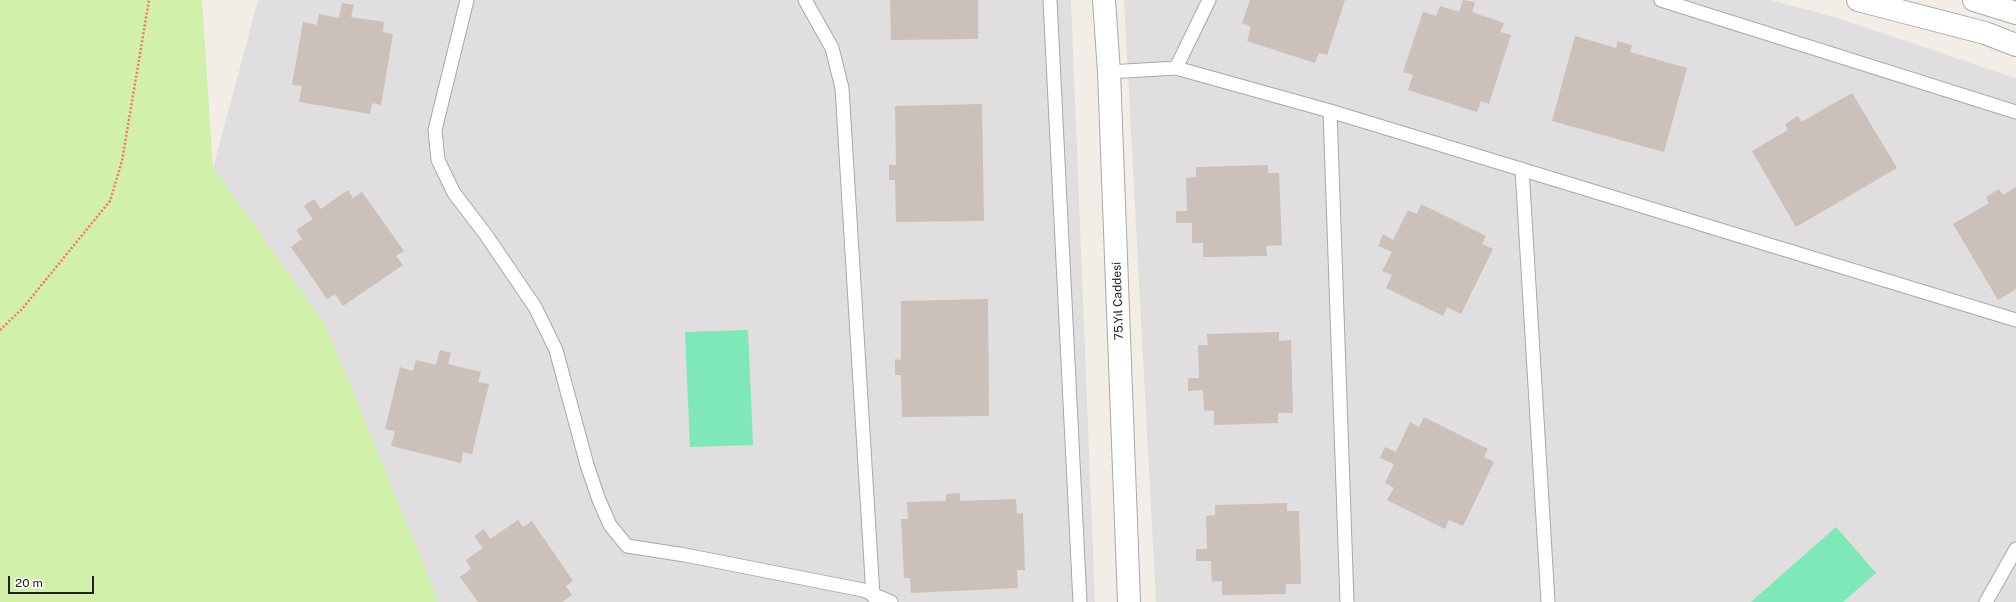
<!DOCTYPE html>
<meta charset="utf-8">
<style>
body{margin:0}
#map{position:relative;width:2016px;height:602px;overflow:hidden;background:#f2eee7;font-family:"Public Sans",sans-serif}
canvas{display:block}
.scale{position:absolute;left:8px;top:576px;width:86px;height:18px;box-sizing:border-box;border:2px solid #212121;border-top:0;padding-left:5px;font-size:12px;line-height:14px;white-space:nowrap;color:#212121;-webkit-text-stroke:3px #fff;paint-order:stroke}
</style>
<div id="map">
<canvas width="2016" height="602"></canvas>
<div class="scale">20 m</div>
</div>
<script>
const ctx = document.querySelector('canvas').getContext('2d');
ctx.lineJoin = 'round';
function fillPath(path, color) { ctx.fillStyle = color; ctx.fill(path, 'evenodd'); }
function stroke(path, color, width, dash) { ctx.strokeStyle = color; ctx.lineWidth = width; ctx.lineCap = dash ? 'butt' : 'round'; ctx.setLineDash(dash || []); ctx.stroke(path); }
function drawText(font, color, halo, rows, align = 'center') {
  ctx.font = font + ' "Public Sans",sans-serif'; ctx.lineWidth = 3; ctx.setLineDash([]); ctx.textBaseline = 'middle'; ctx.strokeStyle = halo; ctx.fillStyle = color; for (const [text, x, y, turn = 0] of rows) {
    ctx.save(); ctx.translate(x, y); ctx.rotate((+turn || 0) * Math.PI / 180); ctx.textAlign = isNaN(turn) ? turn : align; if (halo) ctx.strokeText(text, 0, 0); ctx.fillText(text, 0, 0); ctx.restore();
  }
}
fillPath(new Path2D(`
 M258 0H1071L1095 602H439L325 324 213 168Z
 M1124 0H1770L1834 17 2016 78V602H1156Z`), '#e0dede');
fillPath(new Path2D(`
 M0 0H202L213 168 325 324 439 602H0Z`), '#d1f0aa');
fillPath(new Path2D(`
 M748 330 753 445 690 447 685 332Z
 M1836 527 1876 573 1843 602H1751Z`), '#7fe8b8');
fillPath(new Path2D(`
 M890 0H978V39L891 40Z
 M1250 0H1345L1327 55 1319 53 1315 63 1247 41 1251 27 1242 23Z
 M1463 0 1475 2 1472 12 1504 23 1500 32 1511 35 1489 104 1481 101 1477 112 1408 90 1413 75 1403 72 1423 12 1436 16 1440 6 1459 12Z
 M342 3 354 5 351 17 384 22 383 32 393 34 381 105 372 103 370 114 299 102 302 86 292 85 303 22 317 25 319 14 339 18Z
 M1575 36 1616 48 1618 41 1632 45 1630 52 1687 68 1664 152 1552 121Z
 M1852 93 1897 168 1796 227 1752 151 1788 130 1785 124 1798 116 1801 122Z
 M982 104 984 221 896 222 895 180H889V165H896L895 106Z
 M1268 165V173H1279L1282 245 1266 246 1267 256 1203 257V243H1192V223H1176V211H1187L1186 178 1196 177V167Z
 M2016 187V289L1998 300 1953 224 1989 203 1986 197 1999 189 2003 195Z
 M348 190 353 198 362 192 404 251 396 256 403 265 343 306 335 294 327 299 291 247 302 239 296 230 313 219 304 206 314 199 321 209Z
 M1421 204 1486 236 1482 244 1493 249 1461 314 1447 307 1443 316 1386 288 1392 275 1382 271 1392 252 1378 246 1383 234 1393 240 1408 210 1417 214Z
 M988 299 989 416 902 417 901 375H895V359L901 360V301Z
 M1279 332V341L1291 340 1293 413H1278V423L1214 425V411L1204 410 1203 390 1188 391V378H1199L1198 345H1208L1207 334Z
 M440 350 451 353 448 364 481 372 478 382 489 384 472 454 463 452 461 463 391 446 395 431 385 429 400 367 413 371 416 360 436 365Z
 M1424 417 1488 449 1484 457 1494 462 1463 526 1449 520 1445 529 1387 500 1394 488 1385 483 1394 464 1380 458 1385 447 1396 452 1410 422 1419 427Z
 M960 493V501L1016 499 1017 514 1023 513 1025 570H1017L1018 588 911 593 910 578H904L901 519H908L907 502 946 501V494Z
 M1287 503V511H1299L1301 584H1286V594L1222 595V581L1212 582 1211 561H1196V549H1207L1206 516 1215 515V505Z
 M518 520 523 527 532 521 573 581 566 586 572 595 562 602H478L460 577 471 569 466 560 483 548 474 536 484 529 490 539Z`), '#cbc0ba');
const service = new Path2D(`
 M467 0 435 130 438 160 454 193 486 235 535 307 556 350 587 465 599 500 610 525 627 546 685 555 863 590 891 602
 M805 0 832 48 842 88 873 596
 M1050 0 1080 602
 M1661 0 2016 112
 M1176 68 1209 0
 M1109 72 1176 68 1330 111 1347 602
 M1330 111 2016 320
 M1522 169 1548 602
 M1986 602 2016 549`);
const tertiary = new Path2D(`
 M1104 0 1109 72 1129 602
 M1858 0 1985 33 2016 45
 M1974 0 2016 13`);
stroke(service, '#a8a8a8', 15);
stroke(tertiary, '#a8a8a8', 24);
stroke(new Path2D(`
 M0 330 22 309 110 201 122 161 149 0`), '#ff716c', 2.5, [2, 2]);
stroke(service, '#fff', 13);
stroke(tertiary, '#fff', 22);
drawText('12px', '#212121', '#fff', [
 ["75.Yıl Caddesi",1118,301,-92]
]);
</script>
